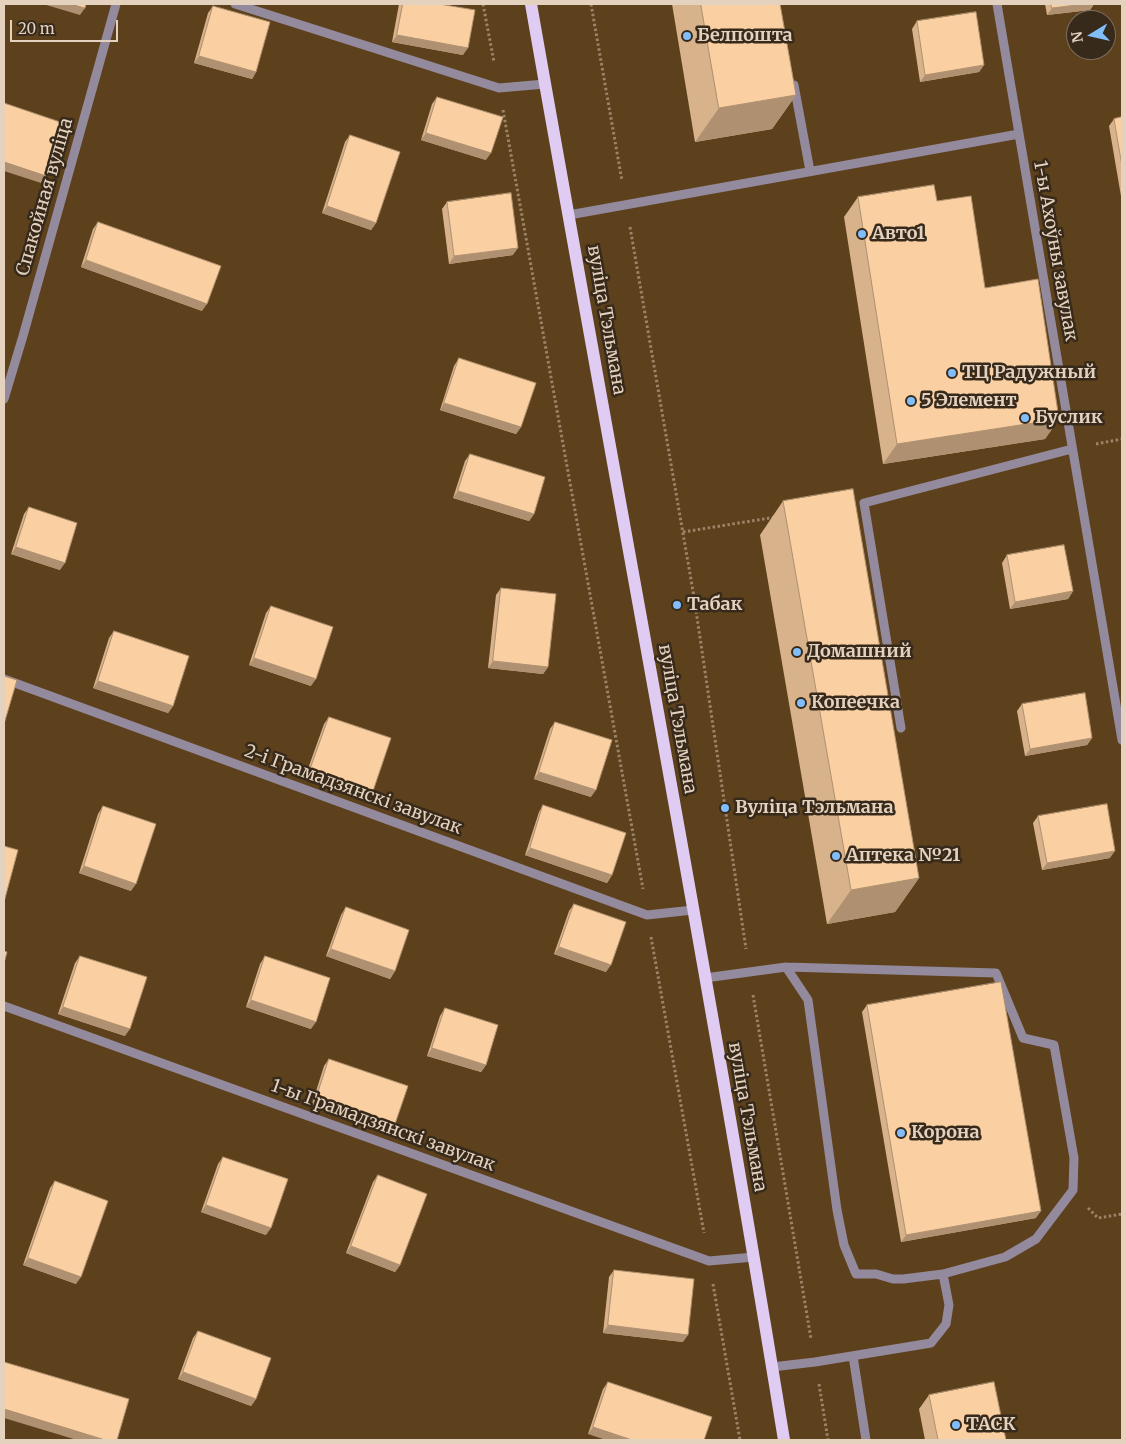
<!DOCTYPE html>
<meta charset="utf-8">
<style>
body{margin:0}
#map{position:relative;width:1126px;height:1444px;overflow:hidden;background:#5d401c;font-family:Merriweather,serif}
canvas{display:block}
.frame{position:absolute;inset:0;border:5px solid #e4d2bf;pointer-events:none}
.north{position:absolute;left:1066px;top:10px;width:50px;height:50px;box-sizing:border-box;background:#372a1b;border:1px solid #7c6d5d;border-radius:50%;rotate:261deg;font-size:14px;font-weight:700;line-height:20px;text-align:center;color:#e4d2bf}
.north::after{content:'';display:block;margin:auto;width:18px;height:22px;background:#80bdfa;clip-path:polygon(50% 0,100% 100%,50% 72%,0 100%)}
.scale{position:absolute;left:10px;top:20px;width:108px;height:22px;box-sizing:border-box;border:2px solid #e4d2bf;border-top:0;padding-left:6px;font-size:15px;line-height:18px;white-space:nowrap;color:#e4d2bf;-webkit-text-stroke:4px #372a1b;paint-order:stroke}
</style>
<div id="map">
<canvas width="1126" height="1444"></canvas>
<div class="frame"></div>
<div class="north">N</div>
<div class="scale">20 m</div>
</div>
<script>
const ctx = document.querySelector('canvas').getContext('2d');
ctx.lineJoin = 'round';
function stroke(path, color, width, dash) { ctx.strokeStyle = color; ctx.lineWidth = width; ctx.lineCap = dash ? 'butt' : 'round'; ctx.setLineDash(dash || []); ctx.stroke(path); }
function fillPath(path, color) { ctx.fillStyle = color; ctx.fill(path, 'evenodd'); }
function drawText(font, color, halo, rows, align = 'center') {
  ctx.font = font + ' Merriweather,serif'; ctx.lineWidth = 5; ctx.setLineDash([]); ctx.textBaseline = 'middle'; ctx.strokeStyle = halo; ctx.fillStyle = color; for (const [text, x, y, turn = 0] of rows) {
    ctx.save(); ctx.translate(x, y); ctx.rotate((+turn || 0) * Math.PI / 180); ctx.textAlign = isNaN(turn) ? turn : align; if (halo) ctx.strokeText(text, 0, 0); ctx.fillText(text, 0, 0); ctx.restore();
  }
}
stroke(new Path2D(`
 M483 4 494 62
 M591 4 622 181
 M503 110 643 889
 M630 227 694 597 746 949
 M1096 444 1122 439
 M683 532 776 517
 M651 937 704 1233
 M753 995 811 1339
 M1088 1208 1098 1218 1122 1214
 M713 1284 740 1440
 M819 1384 828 1440`), '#9c8468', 3, [2.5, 2.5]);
stroke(new Path2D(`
 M235 4 499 88 545 84
 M997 4 1122 740
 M794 85 810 171
 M569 215 1019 134
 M4 399 23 336 116 4
 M4 679 647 915 693 910
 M901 728 864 503 1072 449
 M705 978 786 967 808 1000 837 1210 844 1245 856 1274H876L893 1279H903L943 1274 1005 1257 1036 1239 1073 1190 1074 1158 1054 1045 1023 1038 996 973 786 967
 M4 1006 709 1261 754 1257
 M853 1356 866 1440
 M772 1367 815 1362 931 1343 946 1324 949 1305 943 1274`), '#948a9d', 9);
stroke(new Path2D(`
 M531 4C615 483 706 960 784 1440`), '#e0ccf2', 12);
fillPath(new Path2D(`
 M399 4H439L463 55 392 42Z
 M672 4H780L796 95 772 129 695 142Z
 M1045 4H1094L1090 10 1047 15Z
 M213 6 256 72 252 79 194 63 208 13Z
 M917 21 984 65 979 72 920 82 912 29Z
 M437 97 486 160 421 140 432 104Z
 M1122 117V202L1109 126 1114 119Z
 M350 135 376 223 371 230 322 213 345 142Z
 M858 197 937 201 1059 419 1045 439 883 464 844 217Z
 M447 202 513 255 449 264 442 209Z
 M98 222 202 311 81 267 93 229Z
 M459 358 521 427 516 434 440 410 454 366Z
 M470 454 534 514 529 521 453 498 465 461Z
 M783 501 919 878 895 912 827 924 760 535Z
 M29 507 60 570 11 554 24 514Z
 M1007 555 1073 591 1068 599 1010 609 1002 563Z
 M501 588 548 667 543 674 488 668 496 595Z
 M271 606 311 686 249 665 266 613Z
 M114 631 173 706 168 713 93 688 109 638Z
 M1022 704 1092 738 1087 745 1025 756 1017 711Z
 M329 717 368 798 305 777 324 724Z
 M555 722 591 797 534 779 550 729Z
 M543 805 612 875 607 883 525 855 539 812Z
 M103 806 131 891 79 873 98 814Z
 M1038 816 1110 858 1042 870 1033 823Z
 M574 904 606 972 554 954 569 911Z
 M346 907 395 971 390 979 326 956 341 915Z
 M80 956 125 1036 58 1014 75 963Z
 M265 956 311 1029 246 1007 260 964Z
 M867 1005 1036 1218 901 1242 862 1012Z
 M445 1008 486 1065 481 1072 427 1056 440 1016Z
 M329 1059 395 1124 390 1131 312 1104 324 1066Z
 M223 1157 266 1235 201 1212 218 1164Z
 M378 1175 400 1265 395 1272 346 1253 373 1182Z
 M55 1181 76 1284 23 1265 50 1188Z
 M614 1270 683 1342 603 1333 609 1277Z
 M198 1331 256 1399 251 1406 178 1379 193 1338Z
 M608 1382 712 1417 588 1434 603 1389Z
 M929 1395 1006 1440H925L919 1409Z`), '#d7b28a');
fillPath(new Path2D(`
 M43 4H71L85 8 80 15Z
 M1085 4H1094L1090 10 1047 15 1052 8Z
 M397 35 468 48 463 55 392 42Z
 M199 56 256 72 252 79 194 63Z
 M984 65 979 72 920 82 925 75Z
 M796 95 772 129 695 142 719 108Z
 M426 133 491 153 486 160 421 140Z
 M4 162 46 176 41 183 4 171Z
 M327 206 376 223 371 230 322 213Z
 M518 248 513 255 449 264 454 256Z
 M86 260 207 304 202 311 81 267Z
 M444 403 521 427 516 434 440 410Z
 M1059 419 1045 439 883 464 897 444Z
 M458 491 534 514 529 521 453 498Z
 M16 547 65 563 60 570 11 554Z
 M1073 591 1068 599 1010 609 1015 602Z
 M254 658 316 679 311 686 249 665Z
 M493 661 548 667 543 674 488 668Z
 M98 681 173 706 168 713 93 688Z
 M1092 738 1087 745 1025 756 1030 749Z
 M310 770 373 791 368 798 305 777Z
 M539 772 596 790 591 797 534 779Z
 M530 848 612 875 607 883 525 855Z
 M1115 851 1110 858 1042 870 1047 863Z
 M84 866 136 884 131 891 79 873Z
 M919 878 895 912 827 924 851 890Z
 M559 947 611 965 606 972 554 954Z
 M331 949 395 971 390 979 326 956Z
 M251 1000 316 1022 311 1029 246 1007Z
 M63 1007 130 1029 125 1036 58 1014Z
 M432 1048 486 1065 481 1072 427 1056Z
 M317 1096 395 1124 390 1131 312 1104Z
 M206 1205 271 1228 266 1235 201 1212Z
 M1041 1211 1036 1218 901 1242 906 1235Z
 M351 1246 400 1265 395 1272 346 1253Z
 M28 1258 81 1277 76 1284 23 1265Z
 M608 1325 688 1335 683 1342 603 1333Z
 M183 1372 256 1399 251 1406 178 1379Z
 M4 1409 105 1440H77L4 1418Z
 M593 1427 632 1440H606L588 1434Z`), '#af9171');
const building = new Path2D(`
 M71 4H86L85 8Z
 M403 4H439L475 10 468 48 397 35Z
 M701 4H780L796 95 719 108Z
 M1051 4H1085L1052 8Z
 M213 6 270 22 256 72 199 56Z
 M976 12 984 65 925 75 917 21Z
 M437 97 503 117 491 153 426 133Z
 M4 103 63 123 46 176 4 162Z
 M1122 117V166L1114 119Z
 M350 135 400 152 376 223 327 206Z
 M934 185 937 201 971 196 985 288 1038 279 1059 419 897 444 858 197Z
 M511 193 518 248 454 256 447 202Z
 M98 222 221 266 207 304 86 260Z
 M459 358 536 383 521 427 444 403Z
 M470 454 545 477 534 514 458 491Z
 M853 489 919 878 851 890 783 501Z
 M29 507 77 523 65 563 16 547Z
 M1064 545 1073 591 1015 602 1007 555Z
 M501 588 556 594 548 667 493 661Z
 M271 606 333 627 316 679 254 658Z
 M114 631 189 656 173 706 98 681Z
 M4 676 17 680 4 724Z
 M1085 693 1092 738 1030 749 1022 704Z
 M329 717 391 738 373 791 310 770Z
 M555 722 612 740 596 790 539 772Z
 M1107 804 1115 851 1047 863 1038 816Z
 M543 805 626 833 612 875 530 848Z
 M103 806 156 824 136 884 84 866Z
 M4 846 18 850 4 902Z
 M574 904 626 922 611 965 559 947Z
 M346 907 409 930 395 971 331 949Z
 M4 951 7 952 4 963Z
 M80 956 147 977 130 1029 63 1007Z
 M265 956 330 978 316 1022 251 1000Z
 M1001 982 1041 1211 906 1235 867 1005Z
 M445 1008 498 1025 486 1065 432 1048Z
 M329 1059 408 1086 395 1124 317 1096Z
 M223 1157 288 1179 271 1228 206 1205Z
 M378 1175 427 1194 400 1265 351 1246Z
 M55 1181 108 1201 81 1277 28 1258Z
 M614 1270 694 1279 688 1335 608 1325Z
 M198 1331 271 1358 256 1399 183 1372Z
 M4 1362 129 1399 117 1440H105L4 1409Z
 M608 1382 712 1417 704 1440H632L593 1427Z
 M994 1382 1006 1440H938L929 1395Z`);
fillPath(building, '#facfa1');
stroke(building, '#af9171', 1);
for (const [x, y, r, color] of [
 [687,36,5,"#80bdfa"],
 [862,234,5,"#80bdfa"],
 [952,373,5,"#80bdfa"],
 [911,401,5,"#80bdfa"],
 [1025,418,5,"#80bdfa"],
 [677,605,5,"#80bdfa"],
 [797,652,5,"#80bdfa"],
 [801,703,5,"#80bdfa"],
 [725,808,5,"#80bdfa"],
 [836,856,5,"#80bdfa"],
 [901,1133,5,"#80bdfa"],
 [956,1425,5,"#80bdfa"]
]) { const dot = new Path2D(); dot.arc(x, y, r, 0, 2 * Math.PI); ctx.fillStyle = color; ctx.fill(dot); stroke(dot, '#372a1b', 2); }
drawText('bold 18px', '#e4d2bf', '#372a1b', [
 ["Белпошта",697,36],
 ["Авто1",872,234],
 ["ТЦ Радужный",962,373],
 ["5 Элемент",921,401],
 ["Буслик",1035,418],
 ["Табак",687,605],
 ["Домашний",807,652],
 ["Копеечка",811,703],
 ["Вуліца Тэльмана",735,808],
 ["Аптека №21",846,856],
 ["Корона",911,1133],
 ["ТАСК",966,1425]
], 'left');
drawText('18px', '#e4d2bf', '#372a1b', [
 ["Спакойная вуліца",45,197,-74],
 ["1-ы Ахоўны завулак",1055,251,80],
 ["вуліца Тэльмана",606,320,80],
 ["вуліца Тэльмана",677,719,80],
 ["2-і Грамадзянскі завулак",353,790,20],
 ["вуліца Тэльмана",747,1117,80],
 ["1-ы Грамадзянскі завулак",383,1126,20]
]);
</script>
